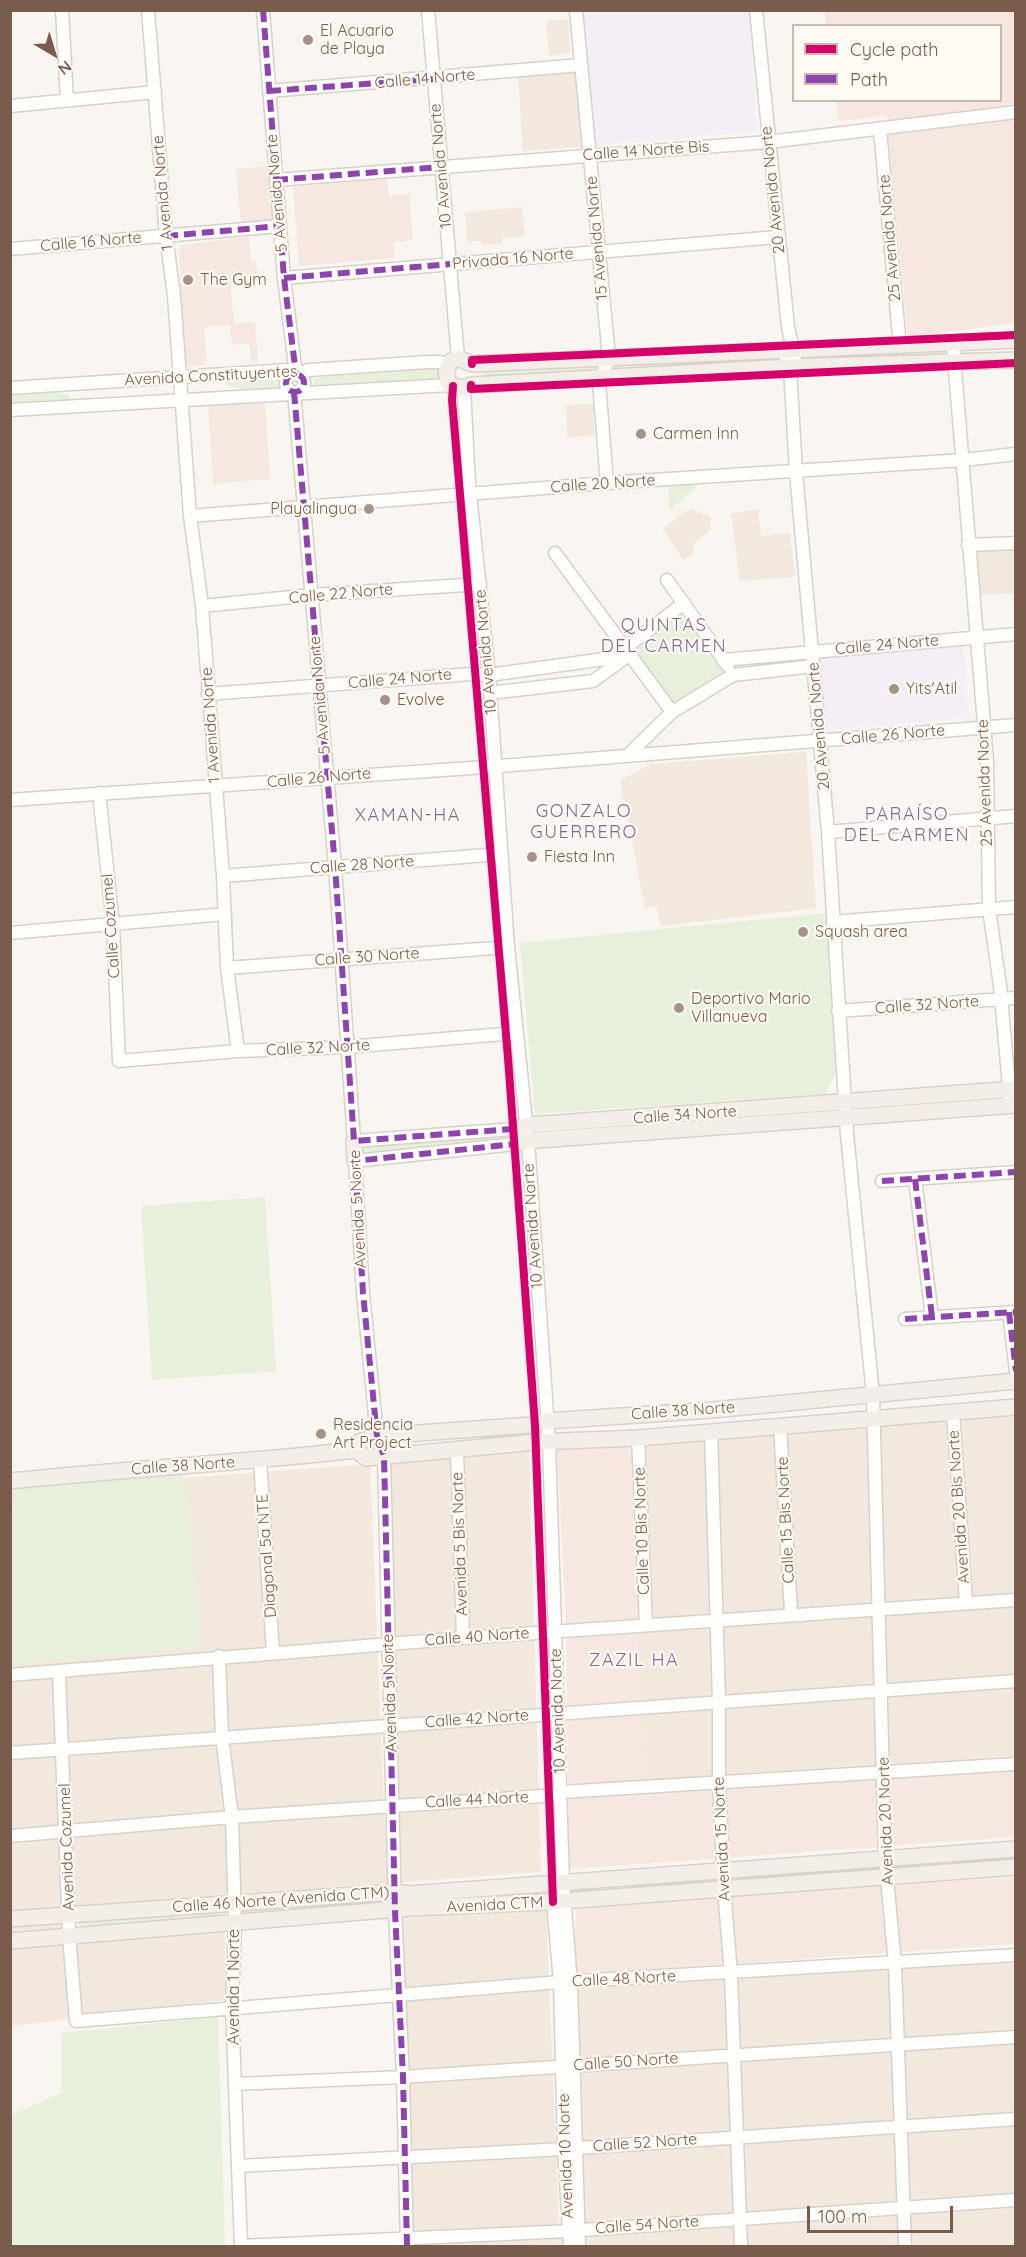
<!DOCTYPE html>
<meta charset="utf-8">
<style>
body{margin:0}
#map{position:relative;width:1026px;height:2257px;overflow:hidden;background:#f9f5f0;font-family:Quicksand,sans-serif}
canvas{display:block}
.frame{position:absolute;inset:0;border:12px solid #7a5c4d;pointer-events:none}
.legend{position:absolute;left:792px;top:24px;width:210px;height:78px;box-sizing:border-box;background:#fffaf3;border:2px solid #cabbb1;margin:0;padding:8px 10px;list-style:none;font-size:18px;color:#7a5c4d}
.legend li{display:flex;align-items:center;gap:12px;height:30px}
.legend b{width:30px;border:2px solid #cabbb1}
.north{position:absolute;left:24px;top:24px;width:60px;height:60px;-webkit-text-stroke:4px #fffaf3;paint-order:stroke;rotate:142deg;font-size:16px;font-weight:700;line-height:24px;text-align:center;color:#7a5c4d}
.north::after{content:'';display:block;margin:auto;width:21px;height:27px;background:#7a5c4d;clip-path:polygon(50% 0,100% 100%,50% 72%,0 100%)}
.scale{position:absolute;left:807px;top:2206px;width:146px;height:27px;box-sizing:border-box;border:3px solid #7a5c4d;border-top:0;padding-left:8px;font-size:18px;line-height:21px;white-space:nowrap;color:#7a5c4d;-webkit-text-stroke:4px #fffaf3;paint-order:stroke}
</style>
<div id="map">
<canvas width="1026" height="2257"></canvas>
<div class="frame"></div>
<ul class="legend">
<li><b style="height:8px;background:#d6006c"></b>Cycle path</li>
<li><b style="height:8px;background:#8e44ad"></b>Path</li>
</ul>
<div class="north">N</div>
<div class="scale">100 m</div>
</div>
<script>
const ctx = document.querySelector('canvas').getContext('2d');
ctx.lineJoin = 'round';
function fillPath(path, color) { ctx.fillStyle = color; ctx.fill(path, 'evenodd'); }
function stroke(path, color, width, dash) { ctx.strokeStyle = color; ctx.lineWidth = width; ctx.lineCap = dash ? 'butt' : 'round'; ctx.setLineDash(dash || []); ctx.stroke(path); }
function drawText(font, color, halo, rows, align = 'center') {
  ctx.font = font + ' Quicksand,sans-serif'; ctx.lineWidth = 4.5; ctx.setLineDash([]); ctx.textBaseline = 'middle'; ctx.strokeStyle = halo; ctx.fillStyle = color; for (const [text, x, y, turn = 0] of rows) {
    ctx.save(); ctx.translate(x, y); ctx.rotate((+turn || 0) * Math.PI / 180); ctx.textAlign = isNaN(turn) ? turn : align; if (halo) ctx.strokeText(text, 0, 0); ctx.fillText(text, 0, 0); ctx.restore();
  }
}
fillPath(new Path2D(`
 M568 19 570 53 549 56 546 21Z
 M578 70 583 147 523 151 518 74Z
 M522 207 525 236 502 238V244L482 245 481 241 467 242 465 212Z
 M593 404 594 436 567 437 566 405Z
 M691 508 711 518 710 531 695 542 692 555 683 560 663 529Z
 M758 509 761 536 790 533 795 577 740 581 731 514Z
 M1015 549V593L975 595 972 552Z
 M806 752 816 908 661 926 656 906 645 908 620 780 651 764Z
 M1015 1416V1756L642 1780 631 1443Z
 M529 1450 541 1872 402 1882 389 1462Z
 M370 1464 387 1883 75 1906V1940L224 1928 227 2000 11 2026V1491Z
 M546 1911 560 2246H412L400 1917Z
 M1015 1959V2246H582L576 1985Z`), '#f2e8de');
fillPath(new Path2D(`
 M824 11H1015V323L908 337 886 116 839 121 836 101 1000 100V26L826 25Z
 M271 166 275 220 241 224 236 169Z
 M387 179 389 196 409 194 413 240 394 242V258L299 266 293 187Z
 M249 237 251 260 256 261 258 279 231 282V293L234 323 255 322 258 361 251 362 249 343 232 345 230 325 204 327 207 365 185 367 179 245Z
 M265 400 270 479 213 484 208 404Z
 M631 1443 642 1780 1015 1756V1837L569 1869 566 1620 557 1448Z
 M1015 1877V1944L574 1975 576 1905Z
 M609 2056 610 2073 583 2075 586 2138 729 2128 734 2246H730L728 2228 590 2238V2246H586L579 2058ZM726 2148 729 2211 590 2219 587 2156Z
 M908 2180H914L915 2199 1015 2193V2209L913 2216 914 2246H911Z
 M895 2182 898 2246H895L893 2220 751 2229 752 2246H746L743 2186 747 2185 749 2210 894 2202Z
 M562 2222 563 2246H558L557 2239 419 2246 418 2230Z`), '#f6e8e1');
fillPath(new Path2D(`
 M580 11H749L757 131 592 146Z
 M963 644 969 718 825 730 820 656Z`), '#f6eef6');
fillPath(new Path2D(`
 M942 352 946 354 943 359 803 361 800 358 803 354Z
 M779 356 783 359 779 363 621 371 614 368 619 364Z
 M593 365 598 370 590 373 483 377 481 373 482 370Z
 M435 369 440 377 435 380 321 388 313 386V381L319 377Z
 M277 375 282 379 280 388 246 390 226 385 225 379Z
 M39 388C50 393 63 390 71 398L67 402 53 403 50 400 17 403 11 406V391Z
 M700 484 669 510 668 487Z
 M685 610 726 670 673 707 630 650Z
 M826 913 836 1074 825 1094 535 1114 520 943Z
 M489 1136 493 1140 488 1142 363 1155 362 1145Z
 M265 1197 276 1371 152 1380 141 1206Z
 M184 1471 201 1647 11 1664 10 1522 17 1488Z
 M1015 1854V1861L893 1869V1865Z
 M879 1866V1870L734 1881 731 1879 732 1876Z
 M717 1878 713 1884 571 1894 569 1891V1888Z
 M376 1899V1906L240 1914V1909Z
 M217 1910 219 1912 217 1916 80 1926 79 1923 82 1921Z
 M218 2017 225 2246H11V2115L61 2093 62 2033Z`), '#e7f0db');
const minor = new Path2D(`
 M62 10 67 100
 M148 10 166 236 174 295 190 516 202 606 223 876 227 968 238 1051
 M263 10 284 278 296 374
 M428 10 458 358
 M576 10 609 358 599 383 607 483
 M756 10 788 327 795 358
 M269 91 581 65
 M10 106 155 92
 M880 130 900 347
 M276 180 768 142 1016 112
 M10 249 280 226
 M284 278 778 237
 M953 345 987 761 989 909 1000 986 1010 1098
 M783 350 790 367 796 472 828 832 847 1134 873 1395 885 1858 895 1964 905 2246
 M286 383a9 9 0 1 1 18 0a9 9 0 1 1-18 0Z
 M10 388 287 370 296 374 309 370 427 362H440L447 365
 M464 388 469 485 489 675 508 947 528 1141 549 1442 563 1882 571 1983 579 2246
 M294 392 335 866 354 1141 513 1129
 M10 410 449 385
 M190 516 607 483 963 460 1016 454
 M968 545 1016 543
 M555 553 672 712
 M667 580 728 666
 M202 606 312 595 480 584
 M723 660 1016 634
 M490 693 593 681 625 658
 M208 694 471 674 489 675 612 658 684 603
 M628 755 672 712 733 675 814 666
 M99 793 113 924 119 1061 238 1051 347 1047 516 1033
 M10 800 500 766 1016 725
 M828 832 1016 816
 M223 876 500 854
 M833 922 1016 907
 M10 933 225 914
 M227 968 508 947
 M838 1011 1016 998
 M915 1179 932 1317
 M882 1181 1016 1172
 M1009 1312 1016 1371
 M905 1319 1016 1312
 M953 1412 966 1603
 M780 1426 791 1613
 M711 1431 719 1701V1783L724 1889 731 1974 741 2246
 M638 1438 646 1625
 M457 1451 463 1638
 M260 1461 273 1652
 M219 1656 222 1737 232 1817 235 1924 232 2007 241 2246 569 2231 1016 2200
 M59 1673 69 1935 76 2021 560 1982 1016 1955
 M10 1675 463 1638 1016 1600
 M10 1753 1016 1681
 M10 1836 232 1817 543 1796 562 1792 1016 1764
 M553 1902 560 1982 564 2149 570 2246
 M235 2084 403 2077 1016 2037
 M238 2166 564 2149 1016 2119
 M407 2246 403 2077 395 1911 384 1456 377 1436 363 1293 355 1161 515 1144`);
const major = new Path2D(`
 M1016 340 472 364 458 358 451 361 446 371 449 385 461 388 471 385 790 367 1016 360
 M513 1129 530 1125 1016 1089
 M354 1141 355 1161
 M515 1144 538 1140 1016 1105
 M356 1450 359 1442 377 1436 531 1425 547 1421 712 1410 1016 1381
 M356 1450 366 1458 536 1442 638 1438 1016 1407
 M10 1481C125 1469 241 1463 356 1450
 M10 1919 395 1892 409 1894 1016 1849
 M10 1941 410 1908 549 1902 1016 1867`);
stroke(minor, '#d7d1cb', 15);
stroke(major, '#dad1cc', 18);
stroke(minor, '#fefefd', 12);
stroke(major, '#f3eee8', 15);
stroke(new Path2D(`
 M263 10 284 278 296 374
 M269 91 433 79
 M276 180 440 167
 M166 236 280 226
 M284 278 450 264
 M286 383a9 9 0 1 1 18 0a9 9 0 1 1-18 0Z
 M294 392 335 866 354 1141 513 1129
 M915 1179 932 1317
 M882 1181 1016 1172
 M1009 1312 1016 1371
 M905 1319 1016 1312
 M407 2246 403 2077 395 1911 384 1456 377 1436 363 1293 355 1161 515 1144`), '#8e44ad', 6, [12, 6]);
stroke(new Path2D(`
 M472 364V360L1016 335
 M471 385V389L1016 363
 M453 386 452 400 508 1058 535 1425 553 1902`), '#d6006c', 8);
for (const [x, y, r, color] of [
 [308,40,6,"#a69286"],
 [188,280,6,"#a69286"],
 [641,434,6,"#a69286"],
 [369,509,6,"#a69286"],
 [894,689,6,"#a69286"],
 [385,700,6,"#a69286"],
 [532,857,6,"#a69286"],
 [803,932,6,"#a69286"],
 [679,1008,6,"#a69286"],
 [321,1434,6,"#a69286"]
]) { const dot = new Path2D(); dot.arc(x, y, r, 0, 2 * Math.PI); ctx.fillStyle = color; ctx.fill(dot); stroke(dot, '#fffaf3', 2); }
drawText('16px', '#7a5c4d', '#fffaf3', [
 ["El Acuario",320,31],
 ["de Playa",320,49],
 ["The Gym",200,280],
 ["Carmen Inn",653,434],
 ["Playalingua",357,509,"right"],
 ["Yits'Atil",906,689],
 ["Evolve",397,700],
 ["Fiesta Inn",544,857],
 ["Squash area",815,932],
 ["Deportivo Mario",691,999],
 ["Villanueva",691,1017],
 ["Residencia",333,1425],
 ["Art Project",333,1443]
], 'left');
drawText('16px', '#7a5c4d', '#fffaf3', [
 ["Calle 14 Norte",425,79,-5],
 ["Calle 14 Norte Bis",646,151,-4],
 ["10 Avenida Norte",441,166,-95],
 ["20 Avenida Norte",773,190,-96],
 ["1 Avenida Norte",163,193,-95],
 ["5 Avenida Norte",277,193,-95],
 ["15 Avenida Norte",597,238,-95],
 ["25 Avenida Norte",890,238,-95],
 ["Calle 16 Norte",91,242,-5],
 ["Privada 16 Norte",513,259,-5],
 ["Avenida Constituyentes",211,376,-3],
 ["Calle 20 Norte",603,484,-4],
 ["Calle 22 Norte",341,594,-5],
 ["Calle 24 Norte",887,645,-5],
 ["10 Avenida Norte",486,652,-95],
 ["Calle 24 Norte",400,679,-5],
 ["5 Avenida Norte",320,695,-95],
 ["1 Avenida Norte",211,725,-94],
 ["20 Avenida Norte",819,726,-95],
 ["Calle 26 Norte",893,735,-5],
 ["Calle 26 Norte",319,778,-5],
 ["25 Avenida Norte",985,783,-92],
 ["Calle 28 Norte",362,865,-4],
 ["Calle Cozumel",111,926,-94],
 ["Calle 30 Norte",367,957,-4],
 ["Calle 32 Norte",927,1005,-4],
 ["Calle 32 Norte",318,1048,-3],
 ["Calle 34 Norte",685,1115,-4],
 ["Avenida 5 Norte",358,1209,-93],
 ["10 Avenida Norte",533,1226,-94],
 ["Calle 38 Norte",683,1411,-4],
 ["Calle 38 Norte",183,1466,-4],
 ["Avenida 20 Bis Norte",959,1507,-94],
 ["Calle 15 Bis Norte",786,1520,-93],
 ["Calle 10 Bis Norte",642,1531,-92],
 ["Avenida 5 Bis Norte",460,1544,-92],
 ["Diagonal 5a NTE",267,1556,-94],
 ["Calle 40 Norte",477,1637,-4],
 ["Avenida 5 Norte",390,1693,-92],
 ["10 Avenida Norte",558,1711,-92],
 ["Calle 42 Norte",477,1719,-4],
 ["Calle 44 Norte",477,1800,-3],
 ["Avenida 20 Norte",886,1821,-92],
 ["Avenida 15 Norte",722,1839,-93],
 ["Avenida Cozumel",67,1847,-92],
 ["Calle 46 Norte (Avenida CTM)",281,1900,-4],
 ["Avenida CTM",495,1905,-3],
 ["Calle 48 Norte",624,1979,-3],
 ["Avenida 1 Norte",234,1987,-90],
 ["Calle 50 Norte",626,2062,-4],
 ["Calle 52 Norte",645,2143,-4],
 ["Avenida 10 Norte",566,2156,-92],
 ["Calle 54 Norte",647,2225,-4]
]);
ctx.letterSpacing = '1.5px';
drawText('18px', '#846695', '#fffaf3', [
 ["QUINTAS",664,626],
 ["DEL CARMEN",664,647],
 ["GONZALO",584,812],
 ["GUERRERO",584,833],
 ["PARAÍSO",907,815],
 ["DEL CARMEN",907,836],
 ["XAMAN-HA",408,816],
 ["ZAZIL HA",634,1661]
]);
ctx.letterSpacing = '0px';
</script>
